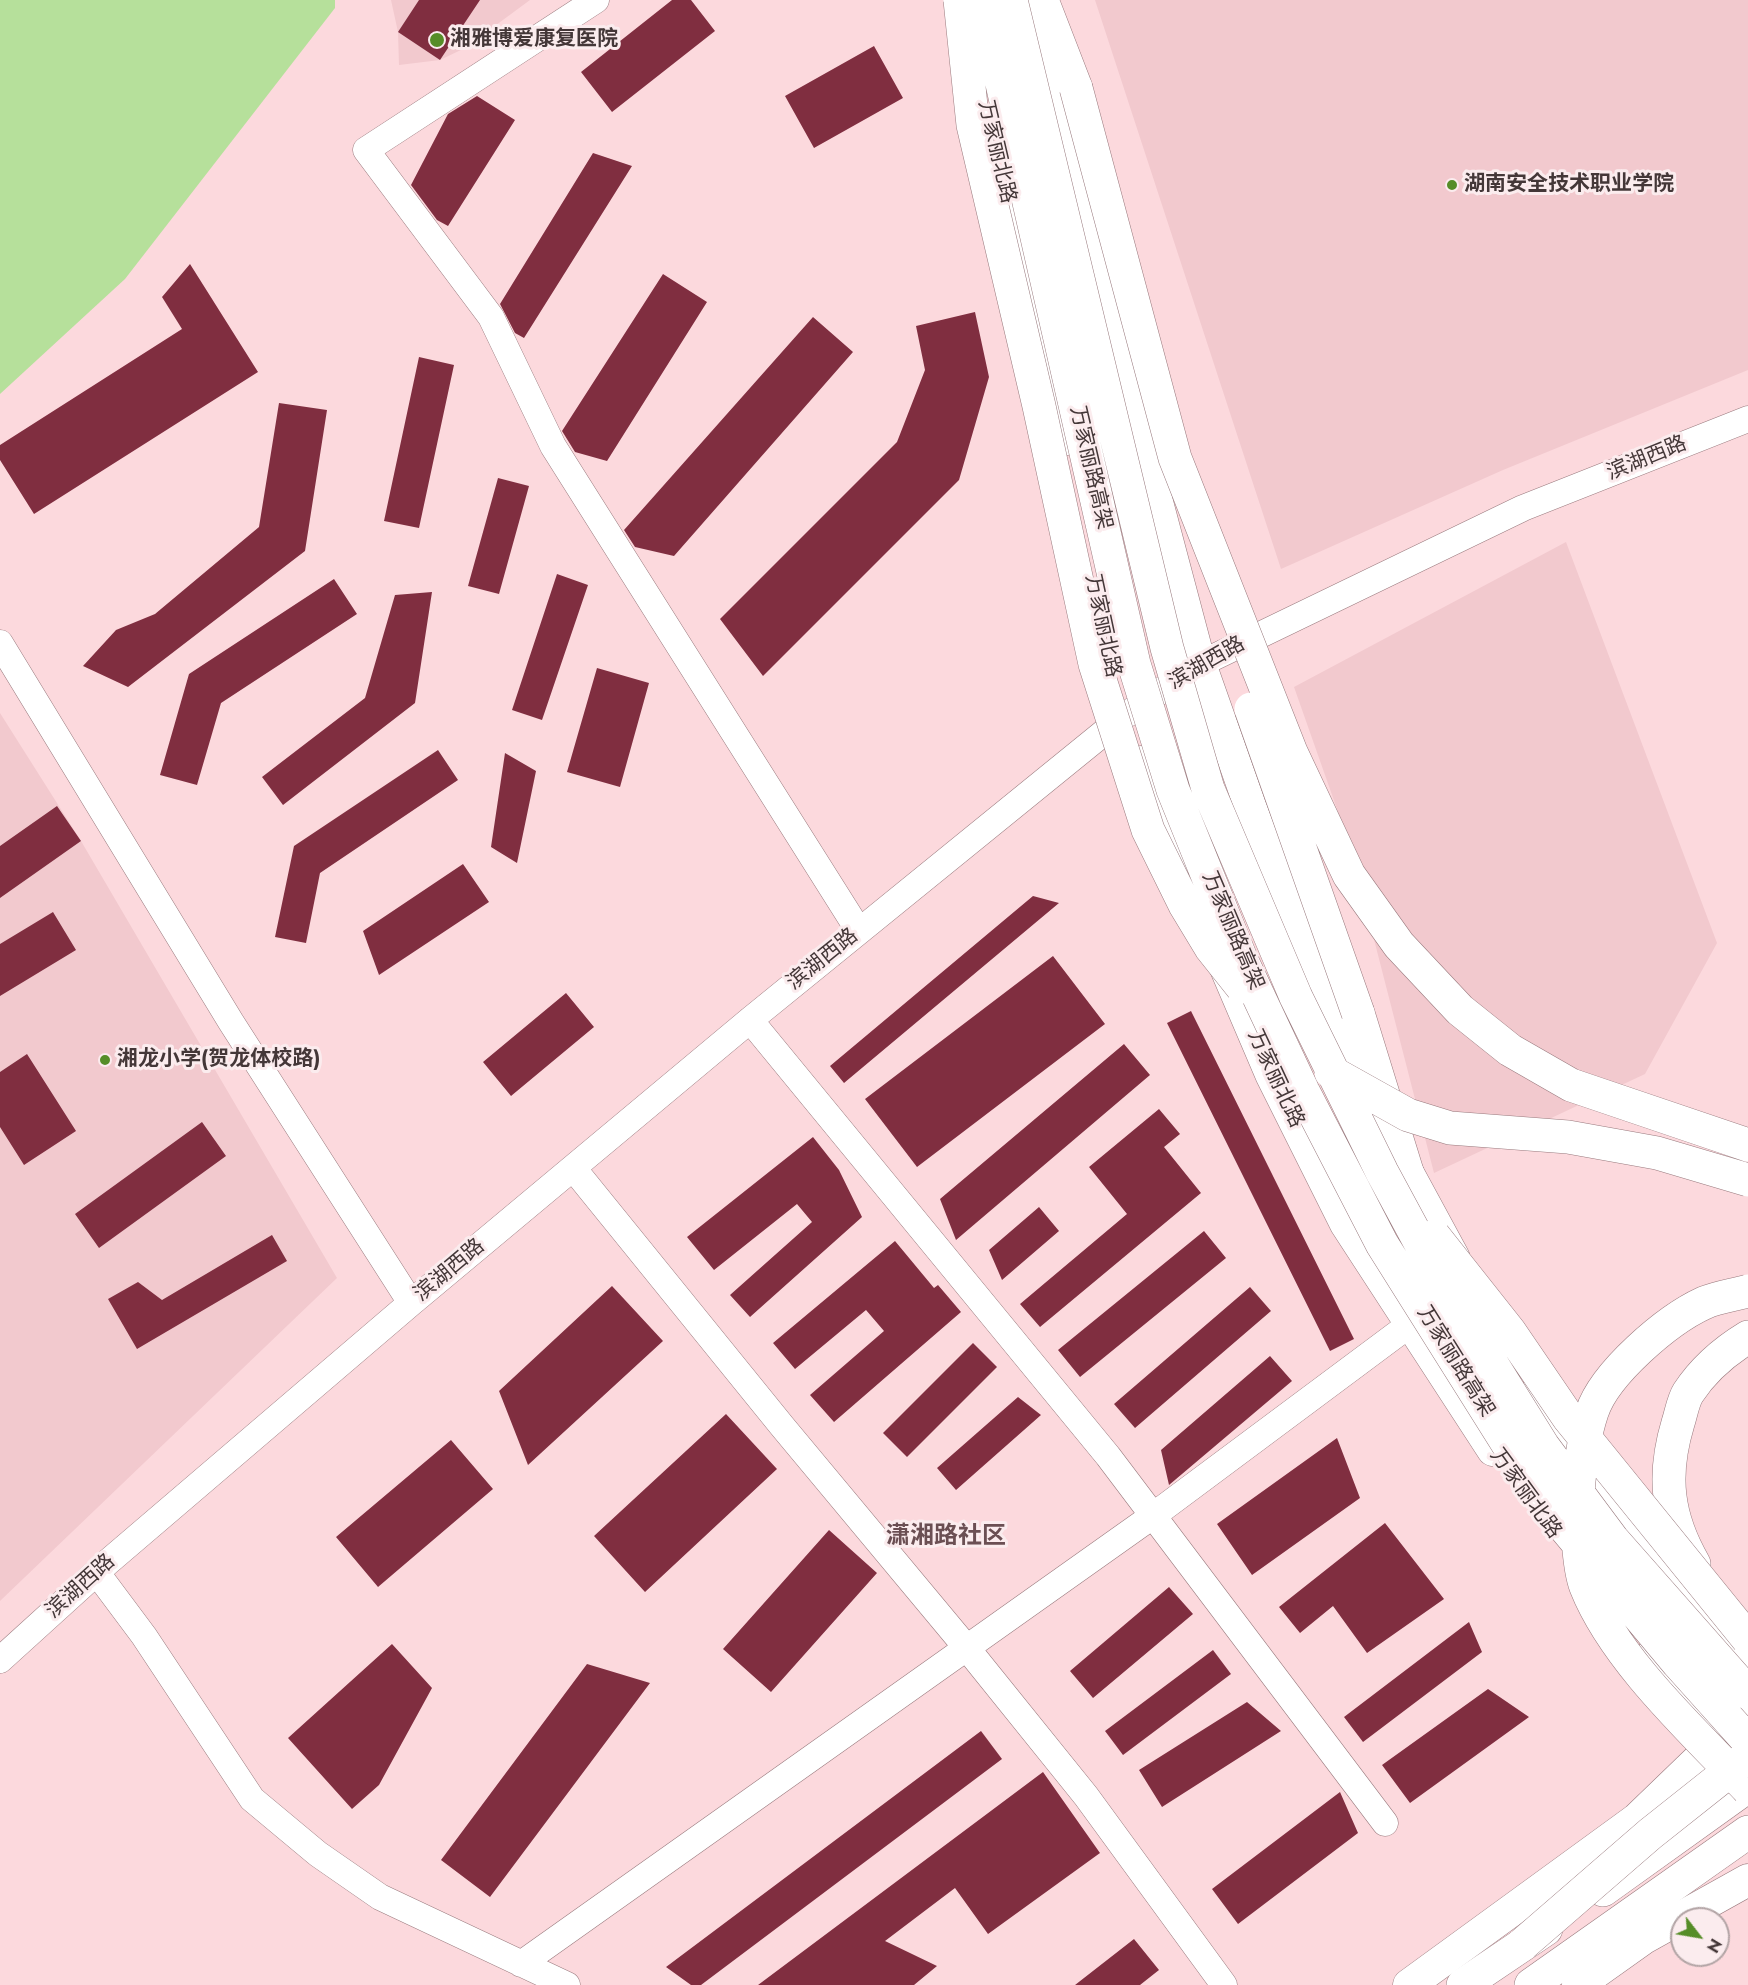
<!DOCTYPE html>
<meta charset="utf-8">
<style>
body{margin:0}
#map{position:relative;width:1748px;height:1985px;overflow:hidden;background:#fcd9dd;font-family:Jost,sans-serif}
canvas{display:block}
.north{position:absolute;left:1670px;top:1907px;width:60px;height:60px;box-sizing:border-box;background:#fbecee;border:2px solid #b2a4a5;border-radius:50%;rotate:121deg;font-size:16px;font-weight:700;line-height:24px;text-align:center;color:#443738}
.north::after{content:'';display:block;margin:auto;width:21px;height:27px;background:#568d28;clip-path:polygon(50% 0,100% 100%,50% 72%,0 100%)}
</style>
<div id="map">
<canvas width="1748" height="1985"></canvas>
<div class="north">N</div>
</div>
<script>
const ctx = document.querySelector('canvas').getContext('2d');
ctx.lineJoin = 'round';
function fillPath(path, color) { ctx.fillStyle = color; ctx.fill(path, 'evenodd'); }
function stroke(path, color, width, dash) { ctx.strokeStyle = color; ctx.lineWidth = width; ctx.lineCap = dash ? 'butt' : 'round'; ctx.setLineDash(dash || []); ctx.stroke(path); }
function drawText(font, color, halo, rows, align = 'center') {
  ctx.font = font + ' Jost,"Noto Sans SC",sans-serif'; ctx.lineWidth = 6; ctx.setLineDash([]); ctx.textBaseline = 'middle'; ctx.strokeStyle = halo; ctx.fillStyle = color; for (const [text, x, y, turn = 0] of rows) {
    ctx.save(); ctx.translate(x, y); ctx.rotate((+turn || 0) * Math.PI / 180); ctx.textAlign = isNaN(turn) ? turn : align; if (halo) ctx.strokeText(text, 0, 0); ctx.fillText(text, 0, 0); ctx.restore();
  }
}
fillPath(new Path2D(`
 M391 0H530L465 48 440 60 399 65 398 32Z
 M1095 0H1748V370L1503 470 1281 569Z
 M1566 542 1717 943 1645 1074 1434 1173 1350 846 1294 687Z
 M0 713 81 841 337 1278 0 1601Z`), '#f2c9ce');
fillPath(new Path2D(`
 M0 0H335V8L125 279 0 394Z`), '#b6e09b');
fillPath(new Path2D(`
 M419 0H480L440 60 398 32Z
 M672 0H691L715 31 612 112 581 72Z
 M874 46 903 98 814 148 785 96Z
 M477 96 515 120 448 226 437 220 411 185 448 114Z
 M593 153 632 166 524 338 515 333 500 304Z
 M190 264 258 372 34 514 0 460V445L182 329 162 297Z
 M663 274 707 302 607 461 575 452 562 431Z
 M975 312 989 377 959 480 763 676 720 619 897 442 925 370 916 326Z
 M813 317 853 352 674 556 635 547 624 530Z
 M419 357 454 365 419 528 384 521Z
 M279 403 327 410 305 551 128 687 83 666 116 630 155 614 259 527Z
 M498 478 529 486 499 594 468 586Z
 M557 574 588 585 542 720 512 710Z
 M334 579 357 614 221 703 197 785 160 775 189 674Z
 M432 592 415 703 283 805 262 777 365 698 395 595Z
 M597 668 649 683 620 787 567 772Z
 M438 750 458 780 320 873 306 943 275 937 294 846Z
 M505 753 536 771 517 863 491 847Z
 M57 806 81 841 0 898V846Z
 M463 864 489 902 379 975 363 931Z
 M1033 896 1059 903 844 1083 830 1066Z
 M53 912 76 950 0 996V944Z
 M1053 956 1105 1024 917 1167 865 1099Z
 M566 993 594 1027 511 1096 483 1062Z
 M1191 1011 1354 1339 1330 1351 1167 1023Z
 M1124 1044 1150 1075 956 1240 940 1199Z
 M27 1054 76 1131 24 1165 0 1127V1072Z
 M1159 1109 1180 1134 1164 1147 1201 1193 1040 1327 1020 1304 1127 1214 1089 1167Z
 M202 1122 226 1156 99 1248 75 1214Z
 M813 1137 839 1170 862 1217 750 1317 730 1295 812 1222 797 1204 714 1270 687 1237Z
 M1039 1207 1059 1231 1002 1280 989 1250Z
 M1204 1231 1226 1258 1080 1377 1058 1350Z
 M272 1235 287 1261 137 1349 108 1299 138 1282 162 1300Z
 M895 1241 934 1288 938 1285 961 1312 834 1422 810 1395 884 1331 866 1310 795 1369 773 1343Z
 M612 1286 663 1341 528 1465 499 1391Z
 M1250 1287 1271 1311 1135 1428 1114 1404Z
 M973 1343 997 1367 907 1457 883 1433Z
 M1270 1356 1292 1381 1169 1485 1161 1450Z
 M1018 1397 1041 1415 956 1490 937 1468Z
 M726 1414 777 1469 645 1592 594 1536Z
 M1337 1438 1360 1498 1252 1575 1217 1524Z
 M451 1440 493 1489 378 1587 336 1537Z
 M1385 1523 1444 1599 1367 1653 1333 1606 1300 1633 1279 1607Z
 M829 1530 877 1573 771 1692 723 1649Z
 M1169 1587 1193 1614 1093 1698 1070 1671Z
 M1469 1622 1482 1652 1363 1742 1344 1717Z
 M392 1644 432 1688 379 1785 352 1809 288 1738Z
 M1213 1650 1231 1674 1123 1755 1105 1731Z
 M587 1664 650 1683 490 1897 441 1860Z
 M1488 1689 1529 1717 1410 1803 1382 1765Z
 M1247 1702 1281 1731 1162 1807 1139 1770Z
 M981 1731 1002 1759 701 1985H691L666 1967Z
 M1043 1772 1100 1853 988 1934 955 1888 885 1941 937 1966 914 1985H758Z
 M1340 1792 1358 1833 1238 1924 1212 1889Z
 M1134 1939 1159 1970 1140 1985H1075Z`), '#802e40');
const minor = new Path2D(`
 M596 0 366 150 491 317 553 446 859 931
 M0 643 231 1022 411 1303
 M750 1020 1108 1456 1385 1823
 M573 1168 782 1426 966 1647 1086 1796 1224 1985
 M97 1573 144 1636 252 1799 318 1854 380 1897 567 1985
 M0 1660 108 1562 411 1303 750 1020 1123 717 1200 664 1523 508 1748 419
 M521 1964 1154 1515 1409 1325`);
const major = new Path2D(`
 M1032 5 1131 404 1200 664 1250 806 1322 997 1373 1104
 M1007 199 1063 440
 M1141 762 1188 880
 M1224 964 1271 1074 1346 1224 1493 1450
 M1396 1151 1454 1258
 M1535 1394 1591 1483 1668 1577 1748 1666
 M1652 1655 1733 1753
 M1409 1985 1637 1819 1748 1712
 M1578 1985 1644 1938 1748 1880`);
const highway = new Path2D(`
 M1042 0 1076 88
 M1358 1013 1408 1175
 M1694 1564C1667 1517 1662 1476 1678 1423 1681 1414 1683 1401 1688 1393 1703 1370 1725 1351 1748 1337
 M1603 1890 1748 1786
 M1463 1985 1546 1929
 M1531 1985 1748 1832`);
stroke(minor, '#997a7e', 27);
stroke(major, '#997a7e', 33);
stroke(highway, '#997a7e', 34);
stroke(minor, '#fff', 26);
stroke(major, '#fff', 32);
stroke(highway, '#fff', 33);
const highwayBridge = new Path2D(`
 M960 0 973 125 1039 406 1095 664 1148 830 1185 905 1211 948 1242 987
 M983 0 1134 664 1173 790 1242 961 1303 1091 1382 1244 1546 1505 1678 1663 1748 1741
 M1011 0 1167 648 1208 789 1296 997 1382 1172 1444 1287 1543 1446 1613 1540 1748 1693
 M1076 88 1175 458 1291 752 1349 875 1399 945 1460 1010 1510 1050 1571 1085 1748 1145
 M1251 709 1358 1013
 M1331 1072 1408 1115 1450 1128 1568 1137 1657 1153 1748 1180
 M1434 1236 1510 1332 1568 1417 1748 1639
 M1748 1291C1734 1295 1718 1297 1704 1303 1667 1320 1605 1373 1592 1412 1583 1439 1580 1465 1578 1493 1576 1516 1578 1566 1586 1587 1615 1660 1694 1732 1748 1789
 M1523 1944 1650 1834 1747 1757`);
stroke(highwayBridge, '#997a7e', 34, []);
stroke(highwayBridge, '#fff', 33);
for (const [x, y, r, color] of [
 [437,40,8,"#568d28"],
 [1452,185,6,"#568d28"],
 [105,1060,6,"#568d28"]
]) { const dot = new Path2D(); dot.arc(x, y, r, 0, 2 * Math.PI); ctx.fillStyle = color; ctx.fill(dot); stroke(dot, '#fbecee', 2); }
drawText('bold 21px', '#443738', '#fbecee', [
 ["湘雅博爱康复医院",450,40],
 ["湖南安全技术职业学院",1464,185],
 ["湘龙小学(贺龙体校路)",117,1060]
], 'left');
drawText('21px', '#443738', '#fbecee', [
 ["万家丽北路",996,152,77],
 ["滨湖西路",1647,459,-22],
 ["万家丽路高架",1090,468,77],
 ["万家丽北路",1102,626,78],
 ["滨湖西路",1207,664,-30],
 ["万家丽路高架",1232,931,67],
 ["滨湖西路",823,960,-39],
 ["万家丽北路",1275,1079,65],
 ["滨湖西路",450,1271,-40],
 ["万家丽路高架",1455,1362,58],
 ["万家丽北路",1525,1494,54],
 ["滨湖西路",81,1587,-42]
]);
drawText('bold 24px', '#6b4f53', '#fbecee', [
 ["潇湘路社区",946,1537]
]);
</script>
